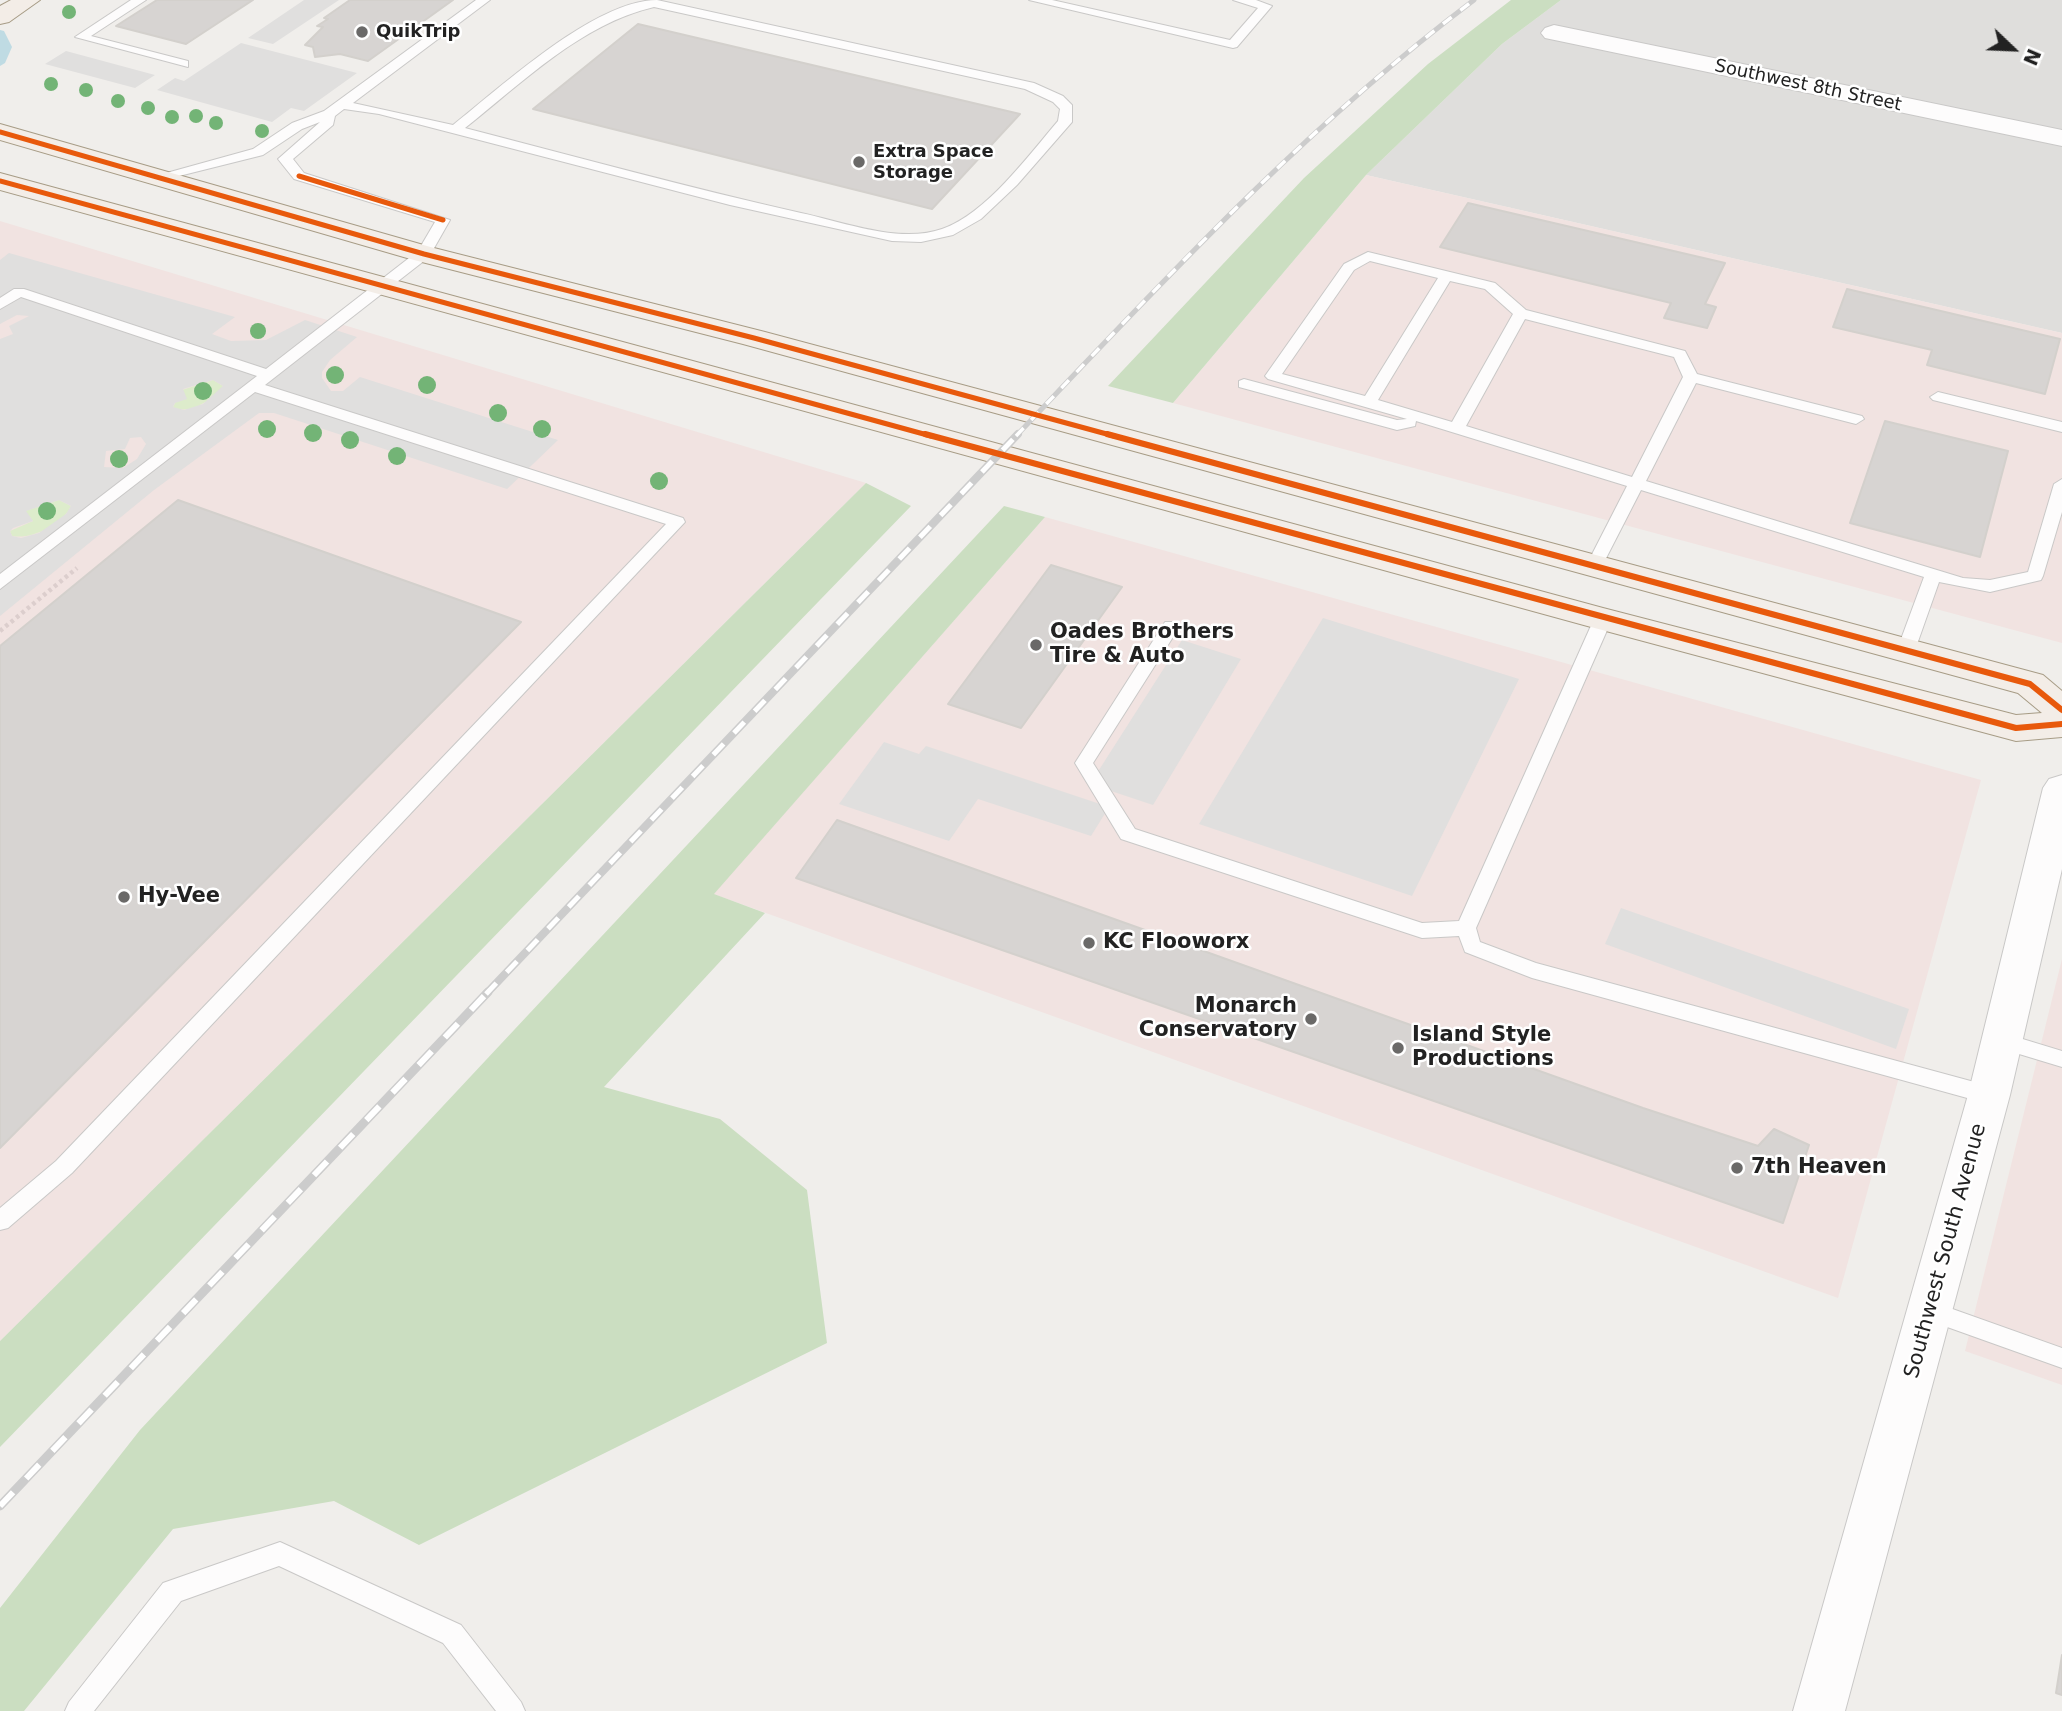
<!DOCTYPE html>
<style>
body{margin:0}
#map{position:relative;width:2062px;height:1711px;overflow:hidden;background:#f0eeeb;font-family:"DejaVu Sans",sans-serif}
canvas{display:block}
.north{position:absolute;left:1978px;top:14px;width:70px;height:70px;-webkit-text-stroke:5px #fff;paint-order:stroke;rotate:113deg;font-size:19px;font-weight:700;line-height:28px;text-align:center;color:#222}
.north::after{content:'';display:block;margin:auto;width:24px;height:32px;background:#222;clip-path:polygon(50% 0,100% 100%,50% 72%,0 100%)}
</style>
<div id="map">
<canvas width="2062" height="1711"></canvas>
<div class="north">N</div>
</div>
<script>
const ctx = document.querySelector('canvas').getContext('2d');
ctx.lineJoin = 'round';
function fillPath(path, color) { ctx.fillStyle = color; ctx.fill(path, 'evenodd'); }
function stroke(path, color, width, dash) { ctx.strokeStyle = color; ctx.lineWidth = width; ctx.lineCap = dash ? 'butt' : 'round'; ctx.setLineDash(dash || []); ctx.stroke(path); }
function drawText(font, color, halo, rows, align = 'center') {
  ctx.font = font + ' "DejaVu Sans",sans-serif'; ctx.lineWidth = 5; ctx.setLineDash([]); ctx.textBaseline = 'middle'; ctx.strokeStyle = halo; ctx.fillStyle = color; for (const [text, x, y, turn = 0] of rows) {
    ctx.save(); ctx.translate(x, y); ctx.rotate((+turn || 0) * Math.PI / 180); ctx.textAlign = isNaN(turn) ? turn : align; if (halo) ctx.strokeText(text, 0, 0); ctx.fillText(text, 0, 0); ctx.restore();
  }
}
fillPath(new Path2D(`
 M1561 0H2062V333L1366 175 1502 44Z`), '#dfdedc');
fillPath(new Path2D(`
 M1366 175 2062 333V643L1173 403Z
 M0 221 866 483 0 1341Z
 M1045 517 1981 780 1838 1298 713 894Z
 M2062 959V1385L1965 1351Z`), '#f1e3e1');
fillPath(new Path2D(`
 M213 380 223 386C214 399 189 416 173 407L182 390Z
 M59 500 71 506C63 524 32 540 12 536L10 531 33 521 25 511Z`), '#ddeccb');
fillPath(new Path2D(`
 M1511 0H1561L1502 44 1366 175 1173 403 1108 386 1304 178 1428 64Z
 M866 483 911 506 0 1447V1341Z
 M1004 506 1045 517 714 894 765 913 604 1087 720 1119 807 1190 827 1343 419 1545 334 1501 173 1529 24 1711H0V1608L140 1430Z`), '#cbdec1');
fillPath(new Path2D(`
 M304 0H339L273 44 248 38Z
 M241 43 357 73 304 111 291 108 272 122 157 90 175 78 184 81Z
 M66 51 155 75 135 88 45 64Z
 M9 253 235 317 212 334 231 341 266 340 305 320 357 337 330 360 322 372V378L331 391H343L360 377 558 440 507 489 274 413H259L154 490 0 616V339L13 334 9 326 29 316 17 315 0 324V260ZM213 380 223 386 203 404 184 410 173 407 175 403 187 399 183 389ZM141 437 146 444 137 459 123 468 104 467 106 451 125 449 130 438ZM59 500 71 506 66 514 39 533 21 538 12 536 10 531 13 528 33 521 26 511Z
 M1323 618 1519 679 1412 896 1199 824Z
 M1182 640 1241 659 1153 805 1090 784Z
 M884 742 919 754 926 746 1109 807 1091 836 978 799 949 841 839 804Z
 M1621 908 1909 1009 1896 1049 1605 944Z`), '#e0dfde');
fillPath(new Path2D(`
 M0 30 4 31 12 47 5 63 0 66Z`), '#bfdbe3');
const building = new Path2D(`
 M157 0H253L186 44 116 26Z
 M350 0H453L368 61 340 54 315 57 313 47 305 45 323 27 317 26 328 19 324 18Z
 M638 24 1020 114 932 209 533 109Z
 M1468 203 1725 263 1705 304 1716 307 1707 328 1664 318 1671 303 1440 247Z
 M1847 289 2060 339 2045 394 1927 365 1932 350 1833 327Z
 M1885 421 2008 451 1980 557 1850 523Z
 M178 500 521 622 0 1148V646Z
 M1051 565 1122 587 1021 728 948 704Z
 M837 820 1643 1108 1758 1146 1774 1129 1809 1145 1783 1223 796 878Z
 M2062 1655V1695L2056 1693Z`);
fillPath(building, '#d7d4d2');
stroke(building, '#d3d0cc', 2);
const service = new Path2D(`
 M131 0H146L91 36 188 61V67L75 37Z
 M476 0H490L353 103 453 125C501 87 595 0 657 0L1034 83 1063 96 1072 105V122L1017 185 981 219 953 235 921 242 892 241 730 205 379 114 344 109 335 116 333 125 293 159 304 173 450 220 429 257 265 385 683 518 685 522 72 1173 8 1228 0 1230V1208L56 1161 666 524 255 392 0 589V574L257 376 21 297 0 309V298L14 289H24L266 369 418 251 435 222 294 179 278 159 320 122 302 129 263 155 159 181 152 177 253 149 292 123 324 111ZM654 7 1025 89 1053 102 1060 109 1058 121C1028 156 986 214 942 229 899 244 844 222 801 213 689 188 577 157 465 128 522 83 581 24 654 7Z
 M1029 0H1052L1230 40 1258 8 1233 0H1256L1272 6 1237 47 1233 48Z
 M1368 252 1495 283 1526 310 1685 351 1697 374 1862 416 1864 419 1856 424 1696 383 1646 481 1963 578 1990 580 2028 572 2054 484 2062 479V512L2043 576 2041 580 1990 592 1939 582 1915 650 1906 656 1897 650 1924 577 1641 490 1600 570H1588L1586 566 1627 486 1416 421 1415 426 1397 430 1239 387V381L1244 379 1397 420 1407 419 1268 379 1265 376 1344 264ZM1370 261 1438 278 1365 396 1282 374 1354 270ZM1450 281 1485 289 1513 314 1452 422 1378 400ZM1525 319 1674 357 1683 377 1632 477 1466 426Z
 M1938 392 2062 422V432L1933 400 1930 397Z
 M1603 613 1612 619 1476 928 1480 942 1536 963 1989 1086 1996 1089 2000 1095 1996 1101 1989 1104 1532 978 1465 952 1459 936 1422 938 1121 839 1075 763 1165 622H1177L1180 626 1093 763 1135 829 1422 923 1459 921 1594 619Z
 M2003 1033 2062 1051V1067L1996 1047 1993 1041 1996 1035Z
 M1930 1301 2062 1348V1368L1922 1318 1919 1311 1922 1304Z
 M280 1542 461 1625 521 1702 525 1711H496L443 1643 279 1566 181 1601 94 1711H65L69 1702 163 1583Z`);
const minor = new Path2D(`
 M1554 25 2062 130V146L1545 38 1541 33 1545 28Z
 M2062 775V869L2010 1095 1845 1711H1793L1968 1095 2043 788 2049 779Z`);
const primary = new Path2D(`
 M11 0H40L9 22 0 24V6Z
 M0 124 434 248 765 332 2043 675 2062 691V737L2016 741 1591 627 0 190V173L1603 608 2016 715 2042 713 2018 693 743 344 414 260 0 140Z`);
stroke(service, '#c9c8c7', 2);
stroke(minor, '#c9c8c7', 2);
stroke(primary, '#a79c86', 2);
stroke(new Path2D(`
 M0 631 77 568`), '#dccecd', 4.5, [3.5, 3.5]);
fillPath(service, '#fdfcfc');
fillPath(minor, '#fdfcfc');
fillPath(primary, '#f3ede7');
const railFar2 = new Path2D(`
 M1016 436C1161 283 1305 127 1474 0`);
const railFar1 = new Path2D(`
 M486 994 1018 434`);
const rail = new Path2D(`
 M0 1506 488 992`);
stroke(railFar2, '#ccc', 5);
stroke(railFar1, '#ccc', 8);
stroke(rail, '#ccc', 9);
stroke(railFar2, '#fff', 3.5, [11]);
stroke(railFar1, '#fff', 5, [15]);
stroke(rail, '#fff', 6, [19]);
stroke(new Path2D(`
 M0 132 424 254 754 338 1114 436
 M299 176 443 220
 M0 181 931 436`), '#e8590c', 5);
stroke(new Path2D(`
 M925 434 2016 728 2062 724
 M1107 434 2030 684 2062 710`), '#e8590c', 6);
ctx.fillStyle = '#73b476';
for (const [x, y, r] of [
 [69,12,7],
 [51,84,7],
 [86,90,7],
 [118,101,7],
 [148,108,7],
 [196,116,7],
 [172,117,7],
 [216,123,7],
 [262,131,7],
 [258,331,8],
 [335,375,9],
 [427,385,9],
 [203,391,9],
 [498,413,9],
 [267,429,9],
 [542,429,9],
 [313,433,9],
 [350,440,9],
 [397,456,9],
 [119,459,9],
 [659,481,9],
 [47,511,9]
]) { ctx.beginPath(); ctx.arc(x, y, r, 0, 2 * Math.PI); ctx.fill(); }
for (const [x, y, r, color] of [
 [362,32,7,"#6a6968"],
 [859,162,7,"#6a6968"],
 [1036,645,7,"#6a6968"],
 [124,897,7,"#6a6968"],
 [1089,943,7,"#6a6968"],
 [1311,1019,7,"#6a6968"],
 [1398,1048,7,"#6a6968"],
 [1737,1168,7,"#6a6968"]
]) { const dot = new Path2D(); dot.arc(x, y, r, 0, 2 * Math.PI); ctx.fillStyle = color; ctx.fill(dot); stroke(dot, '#fff', 2.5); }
drawText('bold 18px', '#222', '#fff', [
 ["QuikTrip",376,32],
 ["Extra Space",873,152],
 ["Storage",873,173]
], 'left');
drawText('18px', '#222', '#fff', [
 ["Southwest 8th Street",1808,86,12]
]);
drawText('bold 21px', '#222', '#fff', [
 ["Oades Brothers",1050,633],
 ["Tire & Auto",1050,657],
 ["Hy-Vee",138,897],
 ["KC Flooworx",1103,943],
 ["Monarch",1297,1007,"right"],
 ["Conservatory",1297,1031,"right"],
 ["Island Style",1412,1036],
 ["Productions",1412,1060],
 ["7th Heaven",1751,1168]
], 'left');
drawText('21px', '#222', '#fff', [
 ["Southwest South Avenue",1946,1251,-75]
]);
</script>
